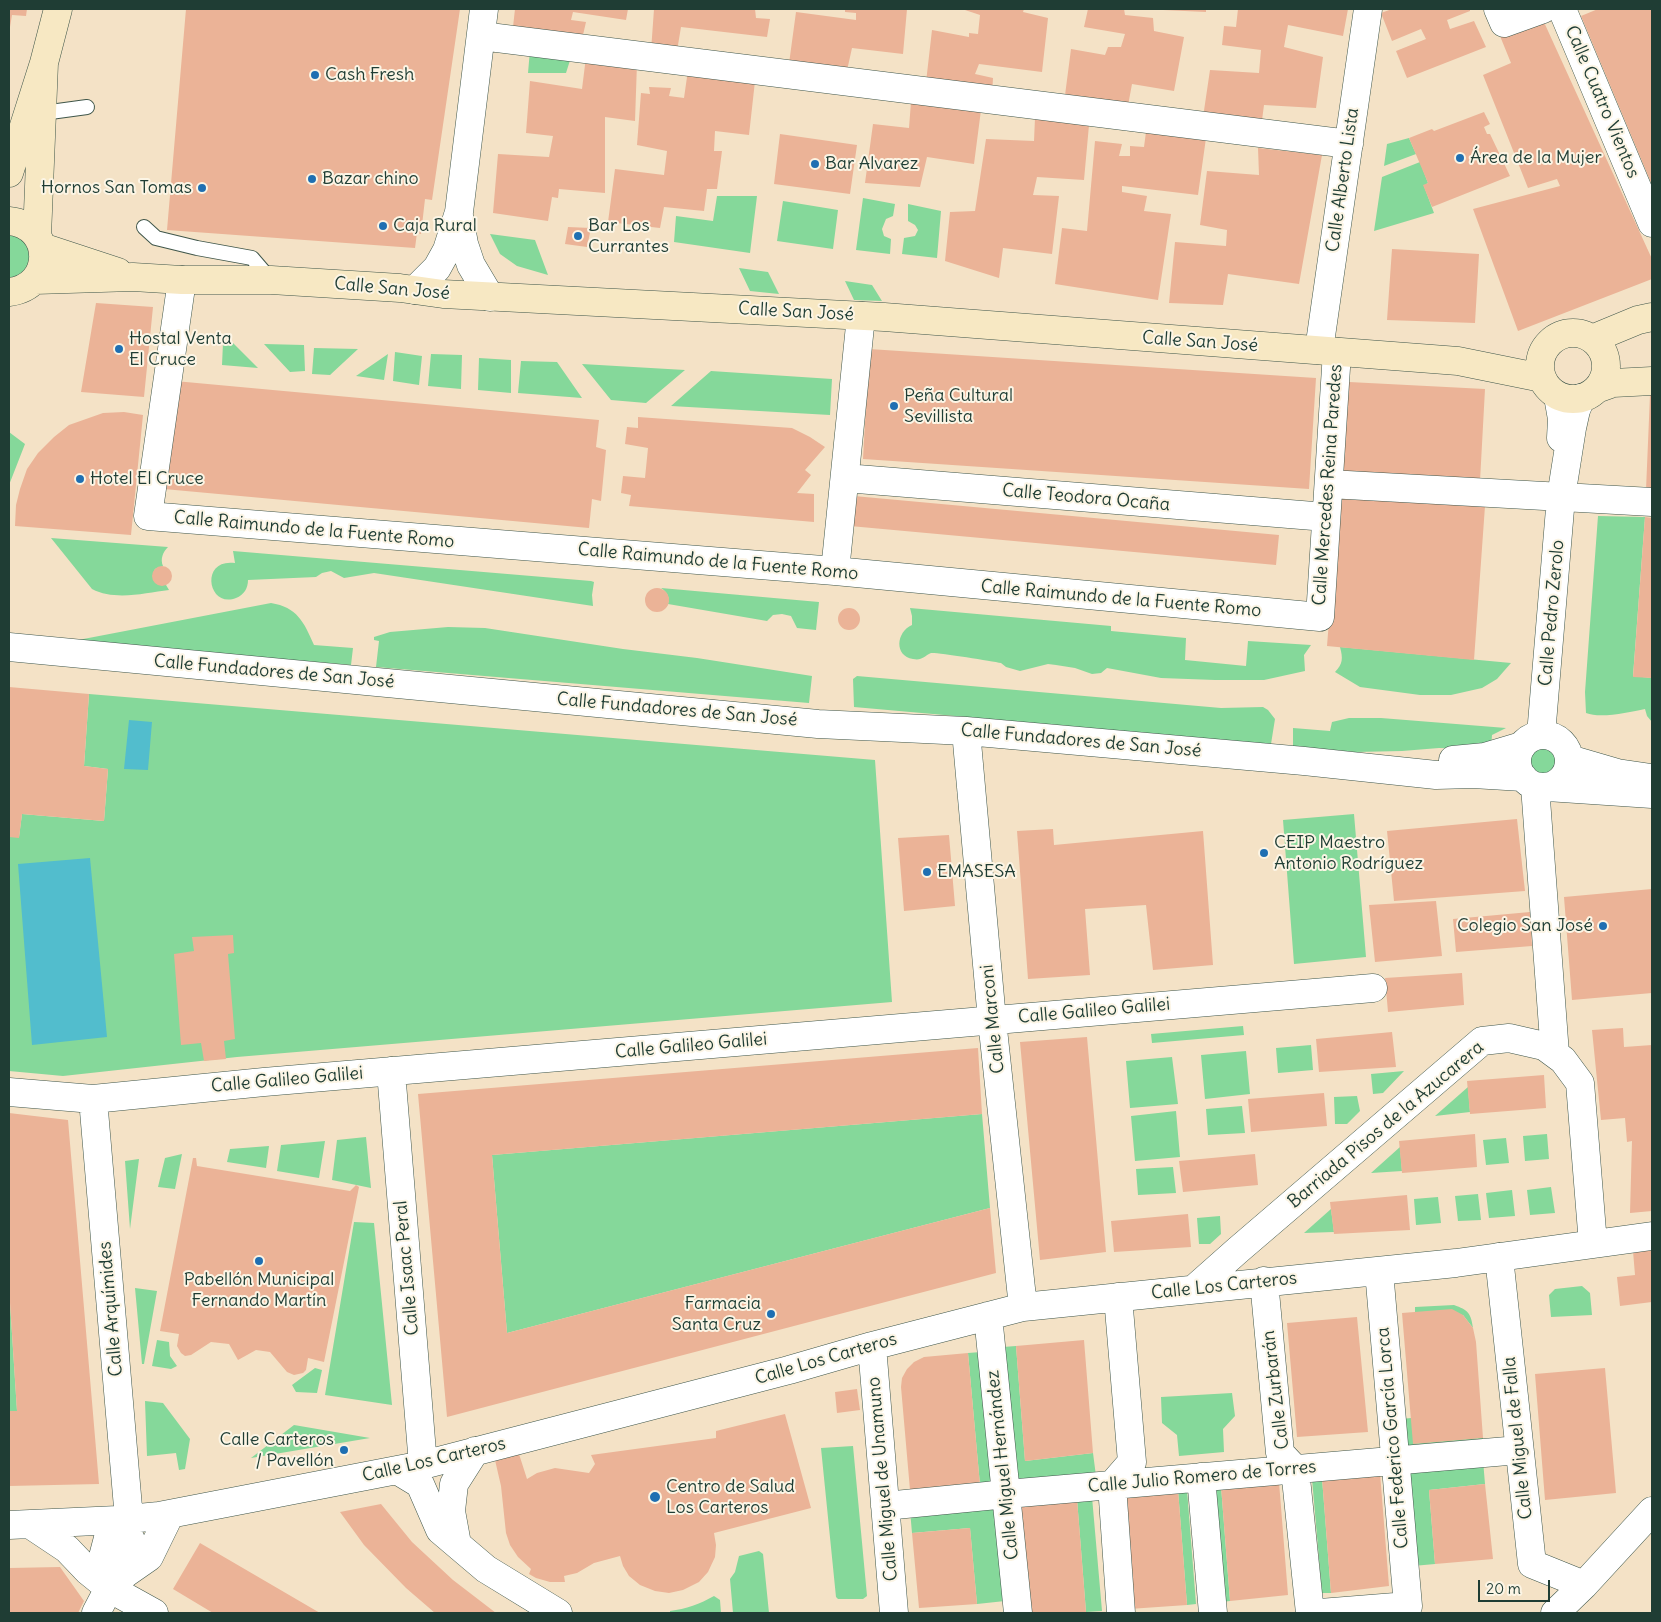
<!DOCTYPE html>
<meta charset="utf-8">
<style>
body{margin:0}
#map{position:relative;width:1661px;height:1622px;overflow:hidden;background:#f4e2c6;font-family:Delius,sans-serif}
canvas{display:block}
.frame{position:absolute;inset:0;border:10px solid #1f3d34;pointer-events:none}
.scale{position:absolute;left:1478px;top:1580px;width:72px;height:22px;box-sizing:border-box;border:2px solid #1f3d34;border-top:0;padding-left:6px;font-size:15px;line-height:18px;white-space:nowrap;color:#1f3d34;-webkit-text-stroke:4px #fcf5e5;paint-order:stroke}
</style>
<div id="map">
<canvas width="1661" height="1622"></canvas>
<div class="frame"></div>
<div class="scale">20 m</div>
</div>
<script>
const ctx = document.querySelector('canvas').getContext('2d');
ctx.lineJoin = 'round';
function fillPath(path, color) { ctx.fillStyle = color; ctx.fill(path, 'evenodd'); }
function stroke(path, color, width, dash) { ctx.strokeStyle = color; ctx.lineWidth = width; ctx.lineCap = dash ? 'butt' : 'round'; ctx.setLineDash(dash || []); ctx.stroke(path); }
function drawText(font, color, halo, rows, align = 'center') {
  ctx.font = font + ' Delius,sans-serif'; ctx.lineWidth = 4; ctx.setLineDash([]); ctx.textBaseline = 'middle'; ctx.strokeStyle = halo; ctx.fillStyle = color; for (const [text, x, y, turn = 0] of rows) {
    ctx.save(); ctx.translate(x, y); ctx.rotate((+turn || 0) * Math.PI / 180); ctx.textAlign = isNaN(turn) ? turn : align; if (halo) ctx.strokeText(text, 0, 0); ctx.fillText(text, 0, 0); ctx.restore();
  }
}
fillPath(new Path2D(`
 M530 50 572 54 566 73H528Z
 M1409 138 1416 154 1384 166 1387 144Z
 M1420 162 1428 183 1424 186 1434 213 1374 231 1382 177Z
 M717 196H757L750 253 674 242 676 216 713 221Z
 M863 198 895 204 893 216 886 219 882 229 884 236 891 239 890 254 856 250Z
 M783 201 838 210 833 249 777 241Z
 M908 204 941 211 937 258 902 254 904 238 915 236 918 230 915 225 908 221Z
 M9 233 29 242 33 267 9 284Z
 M490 234 535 240 548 275 517 266 500 254Z
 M739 268 768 272 779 294 750 291Z
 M845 281 872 285 882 301 854 300Z
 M232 342 258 368 222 365 223 343Z
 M264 344 304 345 305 371 290 372Z
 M314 348 358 349 330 375 312 374Z
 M395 352 422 356 419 385 393 381Z
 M388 354 384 380 356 376Z
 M431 354 462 355 461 389 428 386Z
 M479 358 511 360V393L478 390Z
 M521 361 557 362 582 398 518 393Z
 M582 364 685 370 646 403 611 400Z
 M711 371 832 379 830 415 671 406Z
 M9 432 25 444 9 485Z
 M1598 516 1645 517 1633 676 1652 678V722L1647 716 1645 709C1629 712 1601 719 1586 713L1585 692Z
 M51 538 168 547C163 552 160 559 163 566L155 569 153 575 157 583 166 585 169 590C145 593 115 601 92 589Z
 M233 551 591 581 594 582 592 595 593 606 374 573 344 578 331 571 322 573 316 577 248 580C248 588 244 595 236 598 208 609 199 558 235 563Z
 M661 588 819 602 816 630 797 628 791 616 782 614 773 615 767 621 668 604C670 597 667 592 661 588Z
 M271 603C297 607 304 622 314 645L353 648 351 665 73 641Z
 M910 608 1111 626V631L1186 638 1185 660 1246 666 1248 641 1311 645 1304 655 1305 671 1264 680H1215L1161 678 1107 668 1101 673 1092 674 1075 668 1056 665 1048 664 1020 671 1006 667 1001 663C992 661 935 652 931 653 924 656 922 661 913 659 894 656 896 632 912 625V616Z
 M448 627 485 628 623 649 697 658 812 676 809 703 376 667 379 641 374 640V637L390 632Z
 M1340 647 1511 663 1497 679 1482 688 1451 695H1420L1360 687 1335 672C1343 664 1343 658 1340 647Z
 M857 676 1221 708 1263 707 1268 710 1275 719 1271 744 854 707 853 679Z
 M89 694 875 760 892 1002 237 1057 63 1076 9 1071V837H19L22 814 104 821 108 769 84 766Z
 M1349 718H1381L1506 728 1492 735 1491 749 1439 748 1402 751 1355 752 1293 746V728L1330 731 1332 722Z
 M1540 747H1547C1561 761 1558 771 1540 777 1537 775 1532 772 1530 769 1522 760 1531 749 1540 747Z
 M1354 814 1366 957 1294 964 1283 820Z
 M1243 1026 1244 1035 1152 1043 1151 1034Z
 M1311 1045 1313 1070 1278 1073 1276 1048Z
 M1246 1051 1250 1094 1205 1099 1201 1055Z
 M1172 1057 1178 1104 1130 1108 1126 1061Z
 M1404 1071 1383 1093 1373 1094 1371 1074Z
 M1468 1087 1470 1112 1435 1116Z
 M1357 1096 1360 1111 1347 1124H1335L1334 1097Z
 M1242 1106 1245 1133 1208 1135 1206 1109Z
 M1176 1111 1180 1157 1135 1161 1131 1116Z
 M982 1114 990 1208 507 1333 492 1155Z
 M1547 1134 1549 1159 1525 1161 1523 1136Z
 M366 1137 371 1188 332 1180 337 1140Z
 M1506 1138 1509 1163 1486 1165 1483 1140Z
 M325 1141 319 1178 277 1171 281 1145Z
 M269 1146 266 1168 227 1162 230 1149Z
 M1400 1147 1402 1171 1371 1173Z
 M182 1154 175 1189 158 1187 165 1158Z
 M139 1159 130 1229 125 1161Z
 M1173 1167 1176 1193 1138 1195 1136 1169Z
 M1551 1187 1555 1213 1530 1215 1527 1190Z
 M1512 1190 1515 1216 1489 1218 1486 1193Z
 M1478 1194 1481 1220 1458 1221 1455 1196Z
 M1438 1197 1441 1223 1416 1225 1414 1199Z
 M1331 1209 1334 1232 1304 1233Z
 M1220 1216 1221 1234 1210 1244H1199L1197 1218Z
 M354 1222 374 1223 392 1405 325 1395Z
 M1582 1286 1590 1293 1592 1315 1551 1317 1549 1295 1555 1289Z
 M9 1287 17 1411H9Z
 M135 1288 157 1291 144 1364H142Z
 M1454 1305C1468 1310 1471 1313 1473 1328L1463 1315 1415 1313V1307Z
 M157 1340 169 1342 170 1356 177 1366 171 1369 152 1366Z
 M1016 1346 1025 1461 1093 1453 1096 1476 1016 1483 1003 1347Z
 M981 1352 992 1483 980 1485 968 1353Z
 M315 1368 322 1370 317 1393 296 1392 292 1385Z
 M1232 1393 1235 1416 1223 1429 1224 1452 1179 1456 1177 1435 1162 1423 1161 1397Z
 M145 1401 163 1403 190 1439 185 1469 179 1470 176 1453 147 1456Z
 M1411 1418 1483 1438 1484 1448 1403 1454 1401 1419Z
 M294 1425 370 1438 251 1458Z
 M853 1446 867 1596 863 1599H838L836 1597 821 1448Z
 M1483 1460 1485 1484 1429 1490 1435 1564 1413 1566 1405 1468Z
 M1322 1478 1331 1593H1322L1312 1479Z
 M1221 1486 1230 1601 1221 1602 1212 1487Z
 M1178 1490H1187L1196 1604 1187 1605Z
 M1092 1497 1102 1611 1086 1612 1077 1499Z
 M996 1502 1005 1601 977 1604 970 1528 912 1533 910 1510Z
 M759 1551 763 1554 769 1613H733L730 1579 735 1572 739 1556Z
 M714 1596 720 1600 721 1613H670V1611C686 1609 700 1604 714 1596Z`), '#85d89a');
fillPath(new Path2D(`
 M129 720 152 722 148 770 124 769Z
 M90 858 107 1037 32 1045 18 864Z`), '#52bdcd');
fillPath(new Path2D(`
 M9 9H27L26 16 12 15 10 27Z
 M186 9H460L432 200 425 199 421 234 417 233 415 248 167 230Z
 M515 9H628L626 20 573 12 571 20 586 22 583 35 512 36Z
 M654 9H755L756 18 770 19 767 37 681 27 676 57 651 51Z
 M845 9H907L903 54 852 48 846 75 788 71 796 12 856 20V13L845 12Z
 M962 9H1024L1023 12 1048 18 1042 72 979 64 975 74 993 78 992 97 925 91 932 30 969 37V33L978 34 980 15Z
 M1088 9H1124L1125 15 1153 18 1154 31 1184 37 1174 91 1132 84 1127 111 1064 103 1071 49 1105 55 1108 47H1121L1125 34 1084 27Z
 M1163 9H1206V12L1163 10Z
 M1238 9H1348L1343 36 1288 25 1284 47 1323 57 1316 108 1264 105 1261 128 1202 124 1210 70 1259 73 1261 50 1222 45 1224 26 1236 27Z
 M1392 9H1470V11L1447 20 1450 29 1474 21 1486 47 1407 78 1396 51 1426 39 1421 29 1392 41 1381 13Z
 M1598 9H1652V185L1581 16Z
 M1543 20 1652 259V279L1518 331 1473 209 1560 186 1557 179 1528 188 1483 75 1511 63 1500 36Z
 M586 57 637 63 635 121 605 117V193L559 189 558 198 552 197 548 221 493 213 498 154 549 157 553 136 526 133 530 81 582 89Z
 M688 70 755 81 749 135 715 131 714 151H722L717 189H707L704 211 664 207 660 228 608 222 615 169 664 175 667 151 637 145 641 93 650 94 649 87 671 88 669 96 684 98Z
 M911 102 981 110 974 164 927 157 920 187 865 183 873 124 909 128Z
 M1484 112 1490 124 1484 127 1487 134H1490L1510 176 1432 207 1423 185 1428 183 1409 138 1432 129 1434 131Z
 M1035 118 1089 125 1084 180 1037 177 1033 195 1059 196 1052 254 1003 248 999 278 945 261 950 212 975 211 986 139 1034 141Z
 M1146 132 1206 138 1198 195 1122 186V192L1147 196 1144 211 1171 214 1158 300 1055 284 1062 228 1087 231 1095 141 1122 144 1119 156H1130V146L1144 147Z
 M780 134 857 145 850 194 774 184Z
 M1258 148 1322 155 1299 284 1228 274 1223 305 1169 303 1175 242 1226 246 1227 230 1200 225 1207 171 1259 175Z
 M568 227 591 228 587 247 565 244Z
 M1392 249 1479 254 1475 323 1387 320Z
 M96 303 153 307 144 397 81 392Z
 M869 349 1316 378 1309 489 863 459Z
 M175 381 599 420 596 447 606 450 601 501 592 499 589 528 164 489Z
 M1349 382 1485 389 1480 481 1343 472Z
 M1650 395H1652V490H1646Z
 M124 412 143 415 131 535 15 526 16 505 20 489 27 469 38 453 54 437 69 425 103 413Z
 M638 417 792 428 810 437 825 447 805 470 811 475 797 493 814 494V522L629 506 631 495 621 493 623 476 645 478 648 448 625 444 627 427 638 428Z
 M854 496 1279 535 1276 565 850 526Z
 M1339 496 1485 506 1474 660 1327 646Z
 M1645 517 1652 518V678L1633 677Z
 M152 576a10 10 0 1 1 20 0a10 10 0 1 1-20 0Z
 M645 600a12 12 0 1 1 24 0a12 12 0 1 1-24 0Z
 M838 619a11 11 0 1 1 22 0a11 11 0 1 1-22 0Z
 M9 687 89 694 84 766 108 769 104 821 22 814 19 838 9 837Z
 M1517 819 1525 891 1394 901 1387 831Z
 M1053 829 1054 845 1203 831 1213 965 1153 970 1146 905 1085 909 1090 975 1028 979 1017 831Z
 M949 835 955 906 904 911 898 838Z
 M1652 889V993L1572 1000 1564 897Z
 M1436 901 1442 956 1375 962 1369 905Z
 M1530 912 1532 946 1456 952 1453 919Z
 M233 935 234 953 228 954 235 1039 224 1041 226 1059 204 1061 201 1043 181 1045 174 954 194 951 192 937Z
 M1462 973 1464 1005 1388 1012 1385 978Z
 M1623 1028 1624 1047 1652 1045V1211L1630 1213 1632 1141 1627 1142 1625 1118 1601 1120 1592 1030Z
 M1392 1032 1396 1067 1319 1072 1316 1039Z
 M1087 1037 1106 1252 1040 1260 1020 1042Z
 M978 1048 982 1114 492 1155 507 1333 990 1208 996 1273 447 1417 418 1094Z
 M1544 1075 1546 1108 1470 1114 1467 1081Z
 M1324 1093 1327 1126 1251 1132 1248 1099Z
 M9 1113 68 1120 99 1484 9 1486V1411H17L9 1287Z
 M1475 1134 1477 1167 1402 1173 1399 1141Z
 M1255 1154 1258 1185 1183 1192 1179 1161Z
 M193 1158H196L197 1166 350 1191 356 1185 359 1187 324 1362 308 1358 306 1370 303 1373 294 1375 287 1372 270 1352 256 1350 238 1360 229 1344 211 1342 191 1355 185 1356 181 1353 177 1346 179 1334 160 1331Z
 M1407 1195 1410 1230 1334 1234 1330 1202Z
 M1188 1214 1191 1247 1114 1252 1111 1221Z
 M1652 1249V1302L1620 1306 1617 1277 1635 1275 1633 1251Z
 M1452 1309 1463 1315 1473 1328 1476 1342 1483 1438 1413 1444 1402 1313Z
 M1357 1317 1368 1432 1297 1437 1287 1323Z
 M1084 1340 1093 1453 1025 1461 1016 1346Z
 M968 1353 980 1485 910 1490 901 1387 902 1378 907 1369 914 1362 924 1357Z
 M1605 1368 1616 1493 1545 1500 1535 1374Z
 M857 1389 860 1410 837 1413 835 1392Z
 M785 1414 811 1508 714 1533 716 1545 715 1557 708 1572 699 1582 683 1590 669 1593 655 1591 640 1585 629 1576 623 1566 620 1556 594 1563 577 1573 564 1576 565 1582H550L536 1578 529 1574 531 1569 518 1557 510 1545 506 1533 501 1486 495 1460 519 1454 527 1479 537 1473 555 1468 589 1473 595 1464 591 1455 716 1438V1431Z
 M1380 1473 1389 1586 1331 1593 1322 1478Z
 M1279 1482 1288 1595 1230 1601 1221 1486Z
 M1485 1484 1493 1559 1435 1564 1429 1490Z
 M1178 1490 1187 1605 1129 1609 1121 1496Z
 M1077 1499 1086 1612 1028 1613 1019 1503Z
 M381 1504 412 1542 453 1580 496 1613H435L406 1588 364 1545 340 1512Z
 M970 1528 977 1604 919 1608 912 1533Z
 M200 1543 320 1613H213L173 1589Z
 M60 1567 84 1601 78 1613H9V1568Z`), '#ebb397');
const lane = new Path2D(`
 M43 113 87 107
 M144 227 156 238 197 248 252 258 270 279`);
const street = new Path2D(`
 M1498 9 1504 23 1543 9
 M1562 9 1652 223
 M481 36 1349 144
 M459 216 464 244 471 265 490 297
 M182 280 148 516 835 571 1320 617 1337 352
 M415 290 437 268 447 250 459 212 484 9
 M1319 350 1368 9
 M1558 396 1562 419 1561 438
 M845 478 1326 517
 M1329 484 1652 502
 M835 571 861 316
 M9 647 818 724 966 731 1304 761 1436 775 1473 774 1523 777
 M966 731 992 1020 1023 1307
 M1541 735 1561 497 1572 428 1576 410 1581 398
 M1517 761a26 26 0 1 1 52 0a26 26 0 1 1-52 0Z
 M1569 759 1617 773 1651 778
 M1453 760 1485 757 1522 746
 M1535 786 1555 1054
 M1547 787 1652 794
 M391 1071 423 1465
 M9 1092 93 1099 264 1082 1373 988
 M93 1099 129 1519
 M1499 1257 1532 1564 1584 1585
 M1264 1281 1280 1453 1295 1469 1310 1613
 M1194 1289 1238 1250 1482 1041 1509 1038 1544 1046 1563 1060 1580 1083 1593 1244
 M1118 1297 1132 1462 1112 1485 1121 1613
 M988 1316 1018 1613
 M872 1346 894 1613
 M397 1470 420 1484 440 1530 486 1569 558 1613
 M1201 1477 1213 1613
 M885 1506 1007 1494 1519 1450
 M9 1525 118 1520 159 1516 423 1465 789 1370 872 1346 1023 1307 1456 1263 1652 1236
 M31 1525 67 1549 88 1571 109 1588 154 1613
 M457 1544 451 1511 454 1484 475 1451
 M109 1588 103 1557 108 1538 118 1520 131 1540 130 1550 126 1573
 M96 1613 109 1588 126 1573 149 1557 170 1514
 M1320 1613 1408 1606 1379 1271
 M1555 1613 1584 1585 1652 1511`);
const secondary = new Path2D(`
 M9 173 44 63 58 9
 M9 221C54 225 55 287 9 292
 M37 236 44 63
 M42 247 118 272
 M35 280 133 277 182 280H271L400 288 443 294 884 317 1458 361 1542 378
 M1540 366a33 33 0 1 1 66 0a33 33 0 1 1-66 0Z
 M1592 339 1638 320 1652 317
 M1599 388 1613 383 1652 381`);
stroke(lane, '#3f564a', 16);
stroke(street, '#3f564a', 29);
stroke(secondary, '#3f564a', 29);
stroke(lane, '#fff', 14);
stroke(street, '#fff', 28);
stroke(secondary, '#f7e8c3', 28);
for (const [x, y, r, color] of [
 [315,75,5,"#1f6fb2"],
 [1460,158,5,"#1f6fb2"],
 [815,164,5,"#1f6fb2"],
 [312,179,5,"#1f6fb2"],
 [202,188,5,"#1f6fb2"],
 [383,226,5,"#1f6fb2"],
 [578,236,5,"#1f6fb2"],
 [119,349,5,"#1f6fb2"],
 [894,406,5,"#1f6fb2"],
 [80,479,5,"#1f6fb2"],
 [1264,853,5,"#1f6fb2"],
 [927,872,5,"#1f6fb2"],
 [1603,926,5,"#1f6fb2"],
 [259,1261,5,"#1f6fb2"],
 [771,1314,5,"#1f6fb2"],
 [344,1450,5,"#1f6fb2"],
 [655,1497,6,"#1f6fb2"]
]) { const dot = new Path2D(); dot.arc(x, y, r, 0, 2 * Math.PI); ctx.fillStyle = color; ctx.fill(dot); stroke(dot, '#fcf5e5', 2); }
drawText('18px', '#1f3d34', '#fcf5e5', [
 ["Cash Fresh",325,75],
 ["Área de la Mujer",1470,158],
 ["Bar Alvarez",825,164],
 ["Bazar chino",322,179],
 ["Hornos San Tomas",192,188,"right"],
 ["Caja Rural",393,226],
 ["Bar Los",588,226],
 ["Currantes",588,247],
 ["Hostal Venta",129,339],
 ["El Cruce",129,360],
 ["Peña Cultural",904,396],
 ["Sevillista",904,417],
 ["Hotel El Cruce",90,479],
 ["CEIP Maestro",1274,843],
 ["Antonio Rodríguez",1274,864],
 ["EMASESA",937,872],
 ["Colegio San José",1593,926,"right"],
 ["Pabellón Municipal",259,1280,"center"],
 ["Fernando Martín",259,1301,"center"],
 ["Farmacia",761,1304,"right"],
 ["Santa Cruz",761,1325,"right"],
 ["Calle Carteros",334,1440,"right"],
 ["/ Pavellón",334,1461,"right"],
 ["Centro de Salud",666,1487],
 ["Los Carteros",666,1508]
], 'left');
drawText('18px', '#1f3d34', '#fcf5e5', [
 ["Calle Cuatro Vientos",1602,102,67],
 ["Calle Alberto Lista",1343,180,-82],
 ["Calle San José",392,289,5],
 ["Calle San José",796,312,3],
 ["Calle San José",1200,342,4],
 ["Calle Mercedes Reina Paredes",1328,485,-86],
 ["Calle Teodora Ocaña",1086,498,5],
 ["Calle Raimundo de la Fuente Romo",314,530,5],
 ["Calle Raimundo de la Fuente Romo",718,562,5],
 ["Calle Raimundo de la Fuente Romo",1121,599,5],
 ["Calle Pedro Zerolo",1552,613,-85],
 ["Calle Fundadores de San José",274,672,5],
 ["Calle Fundadores de San José",677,710,5],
 ["Calle Fundadores de San José",1081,741,5],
 ["Calle Galileo Galilei",1094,1011,-5],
 ["Calle Marconi",993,1019,-96],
 ["Calle Galileo Galilei",691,1046,-5],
 ["Calle Galileo Galilei",287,1080,-5],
 ["Barriada Pisos de la Azucarera",1386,1125,-40],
 ["Calle Isaac Peral",407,1268,-95],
 ["Calle Los Carteros",1224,1286,-6],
 ["Calle Arquímides",111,1309,-95],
 ["Calle Los Carteros",826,1359,-16],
 ["Calle Zurbarán",1276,1390,-97],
 ["Calle Federico García Lorca",1393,1438,-95],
 ["Calle Miguel de Falla",1518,1438,-96],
 ["Calle Los Carteros",434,1460,-13],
 ["Calle Miguel Hernández",1003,1465,-96],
 ["Calle Julio Romero de Torres",1202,1477,-5],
 ["Calle Miguel de Unamuno",883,1479,-95]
]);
</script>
